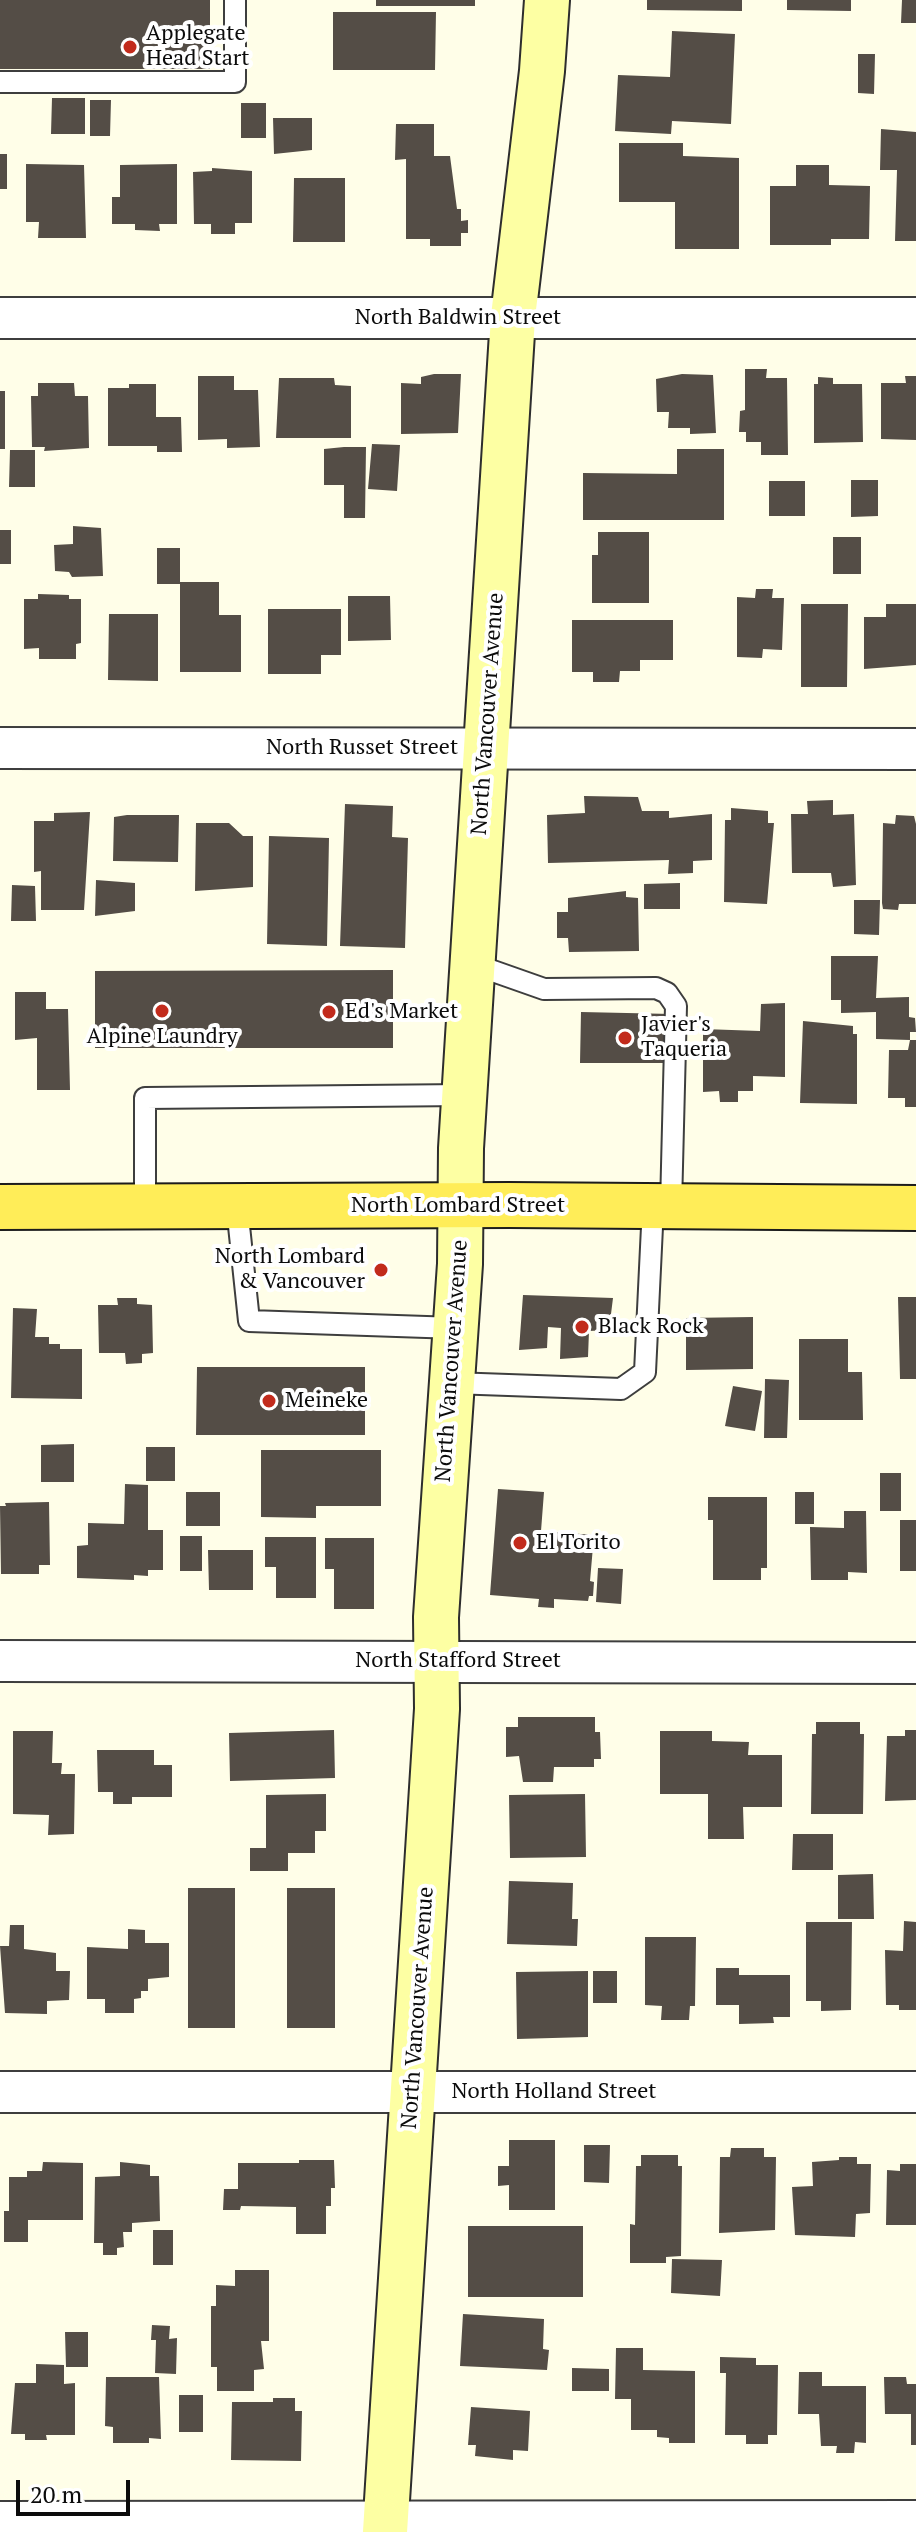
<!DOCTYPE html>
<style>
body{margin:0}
#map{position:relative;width:916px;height:2532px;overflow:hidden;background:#fffee8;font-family:"PT Serif",serif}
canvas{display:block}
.scale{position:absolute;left:16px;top:2480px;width:114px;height:36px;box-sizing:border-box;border:4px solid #0b0b0b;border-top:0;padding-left:10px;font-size:24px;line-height:28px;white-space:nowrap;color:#0b0b0b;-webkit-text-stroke:6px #fff;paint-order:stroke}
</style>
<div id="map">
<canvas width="916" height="2532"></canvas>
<div class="scale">20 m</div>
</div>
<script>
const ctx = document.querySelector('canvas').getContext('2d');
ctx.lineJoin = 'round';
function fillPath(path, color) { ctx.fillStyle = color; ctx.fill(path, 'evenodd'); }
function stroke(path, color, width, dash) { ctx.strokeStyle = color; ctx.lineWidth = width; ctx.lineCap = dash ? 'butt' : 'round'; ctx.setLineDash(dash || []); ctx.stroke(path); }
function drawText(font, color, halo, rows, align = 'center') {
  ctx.font = font + ' "PT Serif",serif'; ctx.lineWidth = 8; ctx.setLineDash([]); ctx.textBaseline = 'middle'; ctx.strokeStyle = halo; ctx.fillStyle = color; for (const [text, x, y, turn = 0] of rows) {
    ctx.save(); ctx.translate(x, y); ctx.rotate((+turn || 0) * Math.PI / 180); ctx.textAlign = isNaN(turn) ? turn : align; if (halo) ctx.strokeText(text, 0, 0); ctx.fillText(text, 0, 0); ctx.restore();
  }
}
fillPath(new Path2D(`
 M0 0H210V69H0Z
 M376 0H475V6H376Z
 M647 0H742V11L647 10Z
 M787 0H851V11L787 10Z
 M902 0H916V23H901Z
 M333 12H436L435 70H333Z
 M672 31 735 34 731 124 672 121 671 134 615 131 618 75 670 77Z
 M858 54H875L874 94 858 93Z
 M52 98H85V134H51Z
 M90 100H111L110 136H90Z
 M241 103H266V138H241Z
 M273 118H312V150L274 154Z
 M396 124H434V156H450L457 209H461V221L468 220V233H461V246H430V239H406V159L395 160Z
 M881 129 916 132V241H895L897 170H880Z
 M619 143H683V156L739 158V249H675V202H619Z
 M0 154H7V189H0Z
 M26 164 84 165 86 238H38L39 222H26Z
 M177 164V224H159L160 231 135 230V224H112V197H120V165Z
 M796 165H829V185L870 186 869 239H831V245H770V186H796Z
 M212 168 252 171V223H235V234H211V224H194L193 172 212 171Z
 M294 178H345V242H293Z
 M745 369H767L766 378H787L788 455H761V442H746V432H739L740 411 745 410Z
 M434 374H461L458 433 401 434V383L421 384V377Z
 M682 374 713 375 716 433 690 434V428H668L669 412H657L656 379Z
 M198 376H234V390H258L260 447 227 448V439L198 440Z
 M905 376H916V440L881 439V383H906Z
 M818 377 833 378V384H862L863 442 814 443V384H818Z
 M279 378H334L335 385 351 386V438H276Z
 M38 383H74L75 396H88L89 448 44 451 45 447H32L31 396H38Z
 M129 384H156V417H181L182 452H157V446H108V388H129Z
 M0 391H5V449H0Z
 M372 444 400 445 397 491 368 489Z
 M344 447H366L365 518H344V485H324V449Z
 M677 449H724V520H583V473L677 474Z
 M10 450H35V487H9Z
 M851 480H878V516L851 517Z
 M769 481H805V516H769Z
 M73 526 101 528 103 576 72 577 69 572 55 571 54 545 73 544Z
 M0 530H11V564H0Z
 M598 532H649V603H592V555H598Z
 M833 537H861V574H833Z
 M157 548H180V584H157Z
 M180 582H219V615H241V672H180Z
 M756 589H773L772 598H784L782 650 763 649 762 658 737 657V597L755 598Z
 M38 594 69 595V599H81V643L76 644V659H39V648L24 649V599H38Z
 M348 596H390L391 640 348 641Z
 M801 604H848L847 687H801Z
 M886 604H916V665L864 669V617H886Z
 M268 609H341V655H321V674H268Z
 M109 614H158V681L108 680Z
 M572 620H673V660H640V671H620L619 682H593V672H572Z
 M584 796 638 797 642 811H669V818L712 814V860L693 861V873L668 874 669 860 548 863 547 815 585 813Z
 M833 800V815L854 814 856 885 833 887 831 873H792L791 814H808L807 801Z
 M345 804 393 806 392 837 408 838 405 948 340 946Z
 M731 808 768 811V823H774L767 904 724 902 725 820H731Z
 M90 812 84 910H41V871L34 872V821H54V813Z
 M127 815H179L178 862 113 861 114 817Z
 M896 815 914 816 916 824V904H899L898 910 883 909 882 903 883 823 895 824Z
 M196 823H229L243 836H253V887L195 891Z
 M269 836 329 838 327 946 267 944Z
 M96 880 135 883V911L95 916Z
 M680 883V909H644V884Z
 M12 885 35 886 36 921H11Z
 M626 891V897L638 898 639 951 569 952 568 938H557V912H568V898Z
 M854 900H880L879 935 854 934Z
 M831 956H878L876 998 909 997V1017L915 1018 916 1032H910V1040L876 1039V1012L841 1013V1000H831Z
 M393 970V1048H95V971Z
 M15 992H46V1009H68L70 1090H37V1038L15 1040Z
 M785 1003V1077L753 1076V1091H738V1102H720L719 1091 703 1092V1029L760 1031 761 1004Z
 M581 1012 672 1014V1063H580Z
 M803 1021 853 1026V1034H857V1104L800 1103Z
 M910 1040H916V1107H905V1098H888L889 1050H908Z
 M523 1295 613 1298 609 1330 589 1331 588 1357 560 1359 561 1328 548 1327 547 1348 519 1350Z
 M898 1297H916V1379H900Z
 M117 1298H137V1304L152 1305 153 1353 142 1354V1363L126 1364 125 1353H99L98 1305H118Z
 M13 1308 37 1309 35 1337H49V1344H60V1349H82V1399L11 1398Z
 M753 1317V1369L686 1370V1318Z
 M799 1339H848V1372H862L863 1420H799Z
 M197 1367H365V1435H196Z
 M765 1379 789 1380 787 1438H764Z
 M733 1386 762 1391 755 1431 725 1426Z
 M74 1444V1482H41V1445Z
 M146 1447H175V1481H146Z
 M261 1450H381V1506H316V1518L261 1517Z
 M880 1473H901V1511H880Z
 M125 1484 148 1485V1530H163V1570H148V1576L134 1575V1580L77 1578V1546L88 1545V1523L124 1524Z
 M498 1489 544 1492 541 1531 594 1535 590 1581 594 1582 593 1596H589L588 1601 554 1599V1608L538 1607 539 1599 490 1595Z
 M186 1492H220V1526H186Z
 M795 1492H814V1524H795Z
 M708 1497H767V1568H761V1580H713V1520H708Z
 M49 1502 50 1565H39V1574H1L0 1506H6L5 1503Z
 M844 1511H866L867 1573 848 1572V1580H811L810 1527 844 1528Z
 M900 1520H916V1571H900Z
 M180 1536H202V1571H180Z
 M265 1537H316V1598H276V1567H265Z
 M325 1538H374V1609H334V1569H325Z
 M208 1550H253V1590H209Z
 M598 1568 623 1569 621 1604 596 1602Z
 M518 1717H595V1732H600L601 1759H594V1767H554L553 1782H523L519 1756 506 1757V1727H518Z
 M816 1722H860V1734H864L863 1814H811L812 1734H816Z
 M334 1730 335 1778 230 1781 229 1733Z
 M905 1730H916V1800L885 1801 887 1736H905Z
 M13 1731H53L52 1763H62L61 1774H75L74 1834 48 1835 49 1815 13 1814Z
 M660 1731H712V1741L749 1742 748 1755H782V1807H743L744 1839H708V1794H660Z
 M97 1750H154V1765H172V1797H132V1804H113V1792H98Z
 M326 1794V1831H315V1853H288V1871H250V1848H266V1795Z
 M585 1794 586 1857 510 1858 509 1795Z
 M793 1834H833V1870H792Z
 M873 1874 874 1919H838V1875Z
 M509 1881 573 1883 572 1919H578L577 1946 507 1944Z
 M188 1888H235V2028H188Z
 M287 1888H335V2028H287Z
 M904 1921 916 1922V2010H899V2005H886L885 1950 903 1951Z
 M806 1922H852L851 2010 821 2011V2001H806Z
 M10 1925H24V1949L56 1953V1971H70L69 2000 47 2001V2014L5 2013 0 1946H9Z
 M128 1929 145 1930V1943H169V1977L148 1979V1991H141V1998L134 1999V2013H105V1999H87V1947L128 1949Z
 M645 1937H696L695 2006H690L689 2020H661L662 2006 645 2005Z
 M716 1968H739V1975H790V2017H773L774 2023 739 2024V2005H716Z
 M588 1971V2037L517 2039 516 1972Z
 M593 1971H617V2003H593Z
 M509 2140H555V2210H509V2185L498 2186V2166H509Z
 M584 2145H610L609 2183 584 2182Z
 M731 2148H764V2157H776L775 2230 719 2233 720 2157H730Z
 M641 2155H678V2166H682L681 2256 666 2257V2263H630V2224L635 2225 636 2166H641Z
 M839 2157H857V2164H871L870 2213 856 2214 855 2237 795 2235 792 2187 813 2186 812 2162 839 2160Z
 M299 2160H334L335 2188H331V2206H326V2234H296V2207L241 2206 240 2210H223L224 2189H238V2163H299Z
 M43 2162 83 2163V2220H28V2242H4V2211H9V2177H27V2171H42Z
 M120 2162 150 2165V2176H159L160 2221 132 2223V2232H123L124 2247 117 2248V2255H103V2243H94L95 2177 120 2176Z
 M900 2164H916V2225H886L887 2170 900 2171Z
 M468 2226H583V2297H468Z
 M153 2230H173V2265H153Z
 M672 2259 722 2260 720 2296 671 2293Z
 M235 2270H269V2341H261L264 2369 254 2370V2391H217V2367H211V2306H216V2285L235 2286Z
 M463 2314 544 2319 543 2349 549 2350 547 2370 460 2366Z
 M152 2325 170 2326 169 2339 177 2338 176 2374 155 2373 156 2340H151Z
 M65 2332H88V2367H66Z
 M616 2348H643V2370L695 2371V2443H669V2438L657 2437V2430H631V2399H615Z
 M720 2357 756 2358V2365H778L777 2435H768V2444H746V2435H725L726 2373H720Z
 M36 2364 64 2365V2384L75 2383V2435H46L47 2440H25V2434H11L15 2383H36Z
 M572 2368 609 2369V2391H572Z
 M799 2372H822V2386H866V2443L855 2442 854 2453H836L837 2446H821L819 2414H798Z
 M106 2377H159L161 2439 149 2438V2443H113V2427L105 2426Z
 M884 2377H906L907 2384H916V2445H911V2414H885Z
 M179 2395H203V2432H179Z
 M273 2398H295V2411H302L301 2461 231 2460 232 2402H273Z
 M471 2407 530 2411 528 2451 513 2450V2460L475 2456 476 2445H468Z`), '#544d46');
const lane = new Path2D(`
 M0 82H235V0
 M473 964 544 989 656 988 667 993 676 1006 671 1206
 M145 1207V1098L465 1095
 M237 1207 249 1321 456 1328
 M452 1383 621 1389 645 1372 653 1206`);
const street = new Path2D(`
 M0 318H916
 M0 748 916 749
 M0 1661 916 1663
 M0 2092H916
 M0 2522 916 2521`);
const secondary = new Path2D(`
 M385 2532 437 1709 436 1617 460 1264 461 1148 513 317 542 71 547 0`);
const primary = new Path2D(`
 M0 1207 509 1205 916 1208`);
stroke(lane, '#3e3e3e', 24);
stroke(street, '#3e3e3e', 44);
stroke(secondary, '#2d2d2d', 48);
stroke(primary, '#1c1c1c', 48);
stroke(lane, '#fff', 20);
stroke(street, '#fff', 40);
stroke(secondary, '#fdffa3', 44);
stroke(primary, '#ffed58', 44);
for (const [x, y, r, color] of [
 [130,47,8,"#c22b1c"],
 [162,1011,8,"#c22b1c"],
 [329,1012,8,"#c22b1c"],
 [625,1038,8,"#c22b1c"],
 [381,1270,8,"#c22b1c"],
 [582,1327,8,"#c22b1c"],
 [269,1401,8,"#c22b1c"],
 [520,1543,8,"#c22b1c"]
]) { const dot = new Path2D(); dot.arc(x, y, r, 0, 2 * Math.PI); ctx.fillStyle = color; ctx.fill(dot); stroke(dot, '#fff', 3); }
drawText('22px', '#0b0b0b', '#fff', [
 ["Applegate",146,34],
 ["Head Start",146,59],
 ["Ed's Market",345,1012],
 ["Javier's",641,1025],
 ["Taqueria",641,1050],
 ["Alpine Laundry",162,1037,"center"],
 ["North Lombard",365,1257,"right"],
 ["& Vancouver",365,1282,"right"],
 ["Black Rock",598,1327],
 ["Meineke",285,1401],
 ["El Torito",536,1543]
], 'left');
drawText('22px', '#0b0b0b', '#fff', [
 ["North Baldwin Street",458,318],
 ["North Vancouver Avenue",488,714,-86],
 ["North Russet Street",362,748],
 ["North Lombard Street",458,1206],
 ["North Vancouver Avenue",452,1361,-86],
 ["North Stafford Street",458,1661],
 ["North Vancouver Avenue",418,2008,-86],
 ["North Holland Street",554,2092]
]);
</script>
